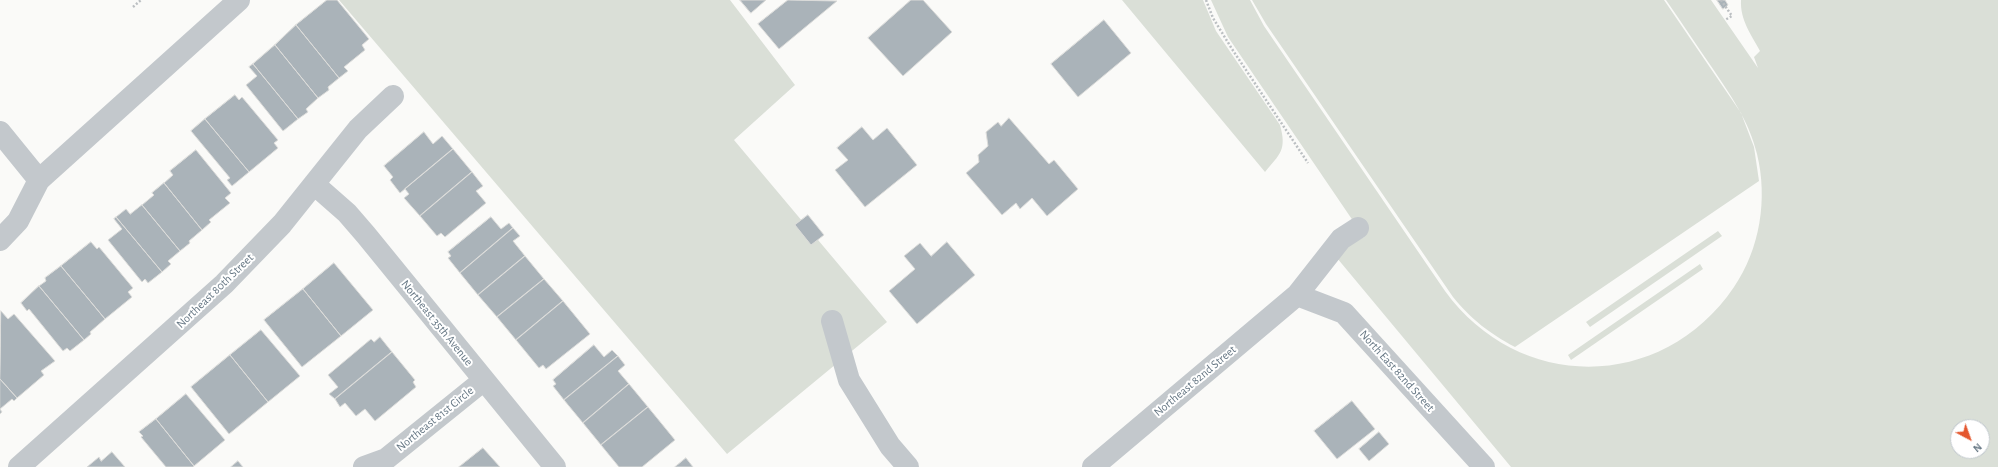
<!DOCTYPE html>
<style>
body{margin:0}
#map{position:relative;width:1998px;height:467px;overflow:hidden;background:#fafaf8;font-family:"Alegreya Sans",sans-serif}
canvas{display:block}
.north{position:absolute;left:1950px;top:419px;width:40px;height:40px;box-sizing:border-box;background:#fff;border:1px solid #c1c8cd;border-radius:50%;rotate:139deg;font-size:11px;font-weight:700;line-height:16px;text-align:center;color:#657683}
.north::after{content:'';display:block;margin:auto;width:14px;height:18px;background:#e4572e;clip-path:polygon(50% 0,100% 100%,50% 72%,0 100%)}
</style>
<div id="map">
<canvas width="1998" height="467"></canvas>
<div class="north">N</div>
</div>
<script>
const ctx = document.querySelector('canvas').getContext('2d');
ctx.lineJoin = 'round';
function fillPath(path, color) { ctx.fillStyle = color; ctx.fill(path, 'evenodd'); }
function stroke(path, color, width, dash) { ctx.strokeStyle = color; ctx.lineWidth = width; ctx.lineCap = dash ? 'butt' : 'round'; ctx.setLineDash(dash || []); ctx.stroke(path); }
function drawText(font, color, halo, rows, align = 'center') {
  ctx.font = font + ' "Alegreya Sans",sans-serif'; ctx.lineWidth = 4; ctx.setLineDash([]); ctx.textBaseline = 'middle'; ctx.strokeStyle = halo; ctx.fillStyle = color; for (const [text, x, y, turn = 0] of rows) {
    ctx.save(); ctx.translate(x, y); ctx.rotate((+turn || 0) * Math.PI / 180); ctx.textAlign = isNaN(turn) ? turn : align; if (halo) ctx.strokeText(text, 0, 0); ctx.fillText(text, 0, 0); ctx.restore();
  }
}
fillPath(new Path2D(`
 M339 0H730L795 85 734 140 887 322 727 454Z
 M1122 0H1203L1216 31 1280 125C1287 150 1280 154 1265 172Z
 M1211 0H1250L1264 26 1445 291C1519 393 1663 392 1734 287 1760 249 1768 199 1757 154 1749 121 1731 96 1713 69 1697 46 1682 23 1666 0H1711L1758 68 1754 57 1760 51C1751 34 1740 20 1741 0H1998V467H1511L1337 258 1342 249 1364 237 1228 37ZM1958 427H1982V451H1958Z
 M1252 0H1664L1741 113 1754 147 1759 181 1515 347C1489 333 1472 320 1453 297L1266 24Z
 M1718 231 1722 236 1590 327 1586 322Z
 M1700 264 1703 269 1571 360 1568 355Z`), '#dadfd7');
const building = new Path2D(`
 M327 0H337L369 39 362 45 365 50 344 67 348 71 339 78 296 25Z
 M740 0H766L751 13Z
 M788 0 837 1 779 49 758 24Z
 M911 0H923L952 32 903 76 868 38Z
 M1717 0H1725L1728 5 1723 9Z
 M1104 20 1131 53 1078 97 1051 64Z
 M296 25 339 78 328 87 329 90 318 98 275 45Z
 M275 45 318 98 306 109 308 112 298 119 253 64Z
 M253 64 298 119 283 131 246 85 257 76 249 67Z
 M235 95 239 100 242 97 278 140 274 143 278 148 249 172 205 119Z
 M1009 118 1049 164 1054 160 1078 189 1047 216 1032 198 1020 209 1016 203 1002 215 966 173 979 162 978 155 988 146 986 132 998 122 1001 126Z
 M205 119 249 172 232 186 227 180 230 178 191 131Z
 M862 127 873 140 887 128 917 165 865 207 835 170 848 160 837 148Z
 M424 132 433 144 442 136 453 149 400 193 390 180 393 177 384 166Z
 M453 149 472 172 420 216 404 198 409 194 405 189Z
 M196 150 231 193 225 198 230 203 209 220 211 222 202 230 164 183 173 175 170 171Z
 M472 172 483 186 476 191 486 203 445 237 441 233 437 236 420 216Z
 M164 183 202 230 189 241 190 243 180 251 142 205 154 195 152 193Z
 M142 205 180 251 168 261 171 264 162 272 116 217 126 209 130 214Z
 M808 215 824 235 811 245 795 225Z
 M116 217 162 272 148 283 145 279 142 282 108 240 122 229 114 219Z
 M491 217 501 229 509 223 513 228 460 273 448 258 451 256 448 252Z
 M513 228 520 236 513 241 525 256 478 295 460 273Z
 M91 242 97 249 99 247 133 288 128 292 132 297 105 319 61 266Z
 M947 242 975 275 917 324 889 291 915 269 904 256 920 243 931 256Z
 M525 256 544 279 497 317 478 295Z
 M334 263 373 310 341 336 303 289Z
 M61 266 105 319 90 332 91 334 84 340 39 286 46 281 45 278Z
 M544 279 563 301 516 340 497 317Z
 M39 286 84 340 70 351 67 348 63 351 29 309 27 311 21 303Z
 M303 289 341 336 302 367 264 320Z
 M563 301 590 334 546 369 543 365 539 368 516 340Z
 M1 311 8 319 14 314 55 361 41 371 44 375 17 398 0 379Z
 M261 330 300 376 268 402 230 355Z
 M380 337 392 352 335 399 329 394 338 387 328 375 371 339 374 342Z
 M594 345 604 357 612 350 618 356 564 400 553 386 556 384 553 380Z
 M392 352 415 380 413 382 416 387 375 421 365 409 356 416 345 403 340 407 335 399Z
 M230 355 268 402 229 434 191 387Z
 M618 356 625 365 618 371 629 384 583 423 564 400Z
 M0 379 17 398 14 401 12 399 0 409 2 412 0 414Z
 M629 384 648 407 601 445 583 423Z
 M186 394 225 440 194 466 156 419Z
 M1352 401 1375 429 1337 459 1314 431Z
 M648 407 675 440 642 467H619L601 445Z
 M156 419 194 466 193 467H166L141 437 143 436 139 432Z
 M1379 432 1389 444 1369 461 1359 449Z
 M483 448 500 467H459Z
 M112 452 125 467H87L99 457 101 461Z
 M686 458 693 467H675Z
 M238 461 243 467H231Z`);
fillPath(building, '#aab3b9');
stroke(building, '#dcdcda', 1);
stroke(new Path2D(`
 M1206 0 1213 18 1232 49 1308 163
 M1721 0 1732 16 1725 20
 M133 7 141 0`), '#bbbfc2', 2.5, [2, 2]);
stroke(new Path2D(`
 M0 132 39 180
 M314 184 347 213 366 235 555 467
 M0 240 18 221 39 180 239 0
 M1297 295 1344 313 1484 467
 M832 321 849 380 890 446 908 467
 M19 467 224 284 282 224 358 129 393 96
 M364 467 386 459 484 380
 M1093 467 1297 295 1341 239 1358 228`), '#c3c8cc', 22);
drawText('12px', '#657683', '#fff', [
 ["Northeast 80th Street",215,291,-44],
 ["Northeast 35th Avenue",437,323,51],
 ["North East 82nd Street",1397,371,48],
 ["Northeast 82nd Street",1195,381,-40],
 ["Northeast 81st Circle",435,419,-39]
]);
</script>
